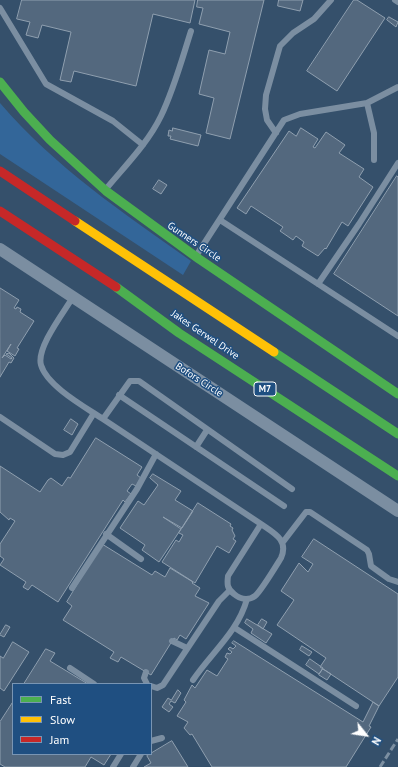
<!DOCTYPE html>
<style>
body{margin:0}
#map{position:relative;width:398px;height:767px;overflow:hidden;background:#35506b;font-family:"PT Sans",sans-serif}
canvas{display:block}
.legend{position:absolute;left:12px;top:683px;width:140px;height:72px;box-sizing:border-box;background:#1f4f81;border:1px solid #7995b3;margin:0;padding:5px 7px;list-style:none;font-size:12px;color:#fff}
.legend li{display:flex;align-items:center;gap:8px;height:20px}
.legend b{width:20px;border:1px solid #7995b3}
.north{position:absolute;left:346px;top:715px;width:40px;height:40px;-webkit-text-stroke:3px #1f4f81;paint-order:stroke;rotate:120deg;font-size:11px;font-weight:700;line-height:16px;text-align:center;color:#fff}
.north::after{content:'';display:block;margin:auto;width:14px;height:18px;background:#fff;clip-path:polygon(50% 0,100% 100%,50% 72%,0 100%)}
</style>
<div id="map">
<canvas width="398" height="767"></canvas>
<ul class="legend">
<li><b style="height:5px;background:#4caf50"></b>Fast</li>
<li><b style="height:5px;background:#ffc107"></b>Slow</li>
<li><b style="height:5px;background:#c62828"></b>Jam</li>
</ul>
<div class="north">N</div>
</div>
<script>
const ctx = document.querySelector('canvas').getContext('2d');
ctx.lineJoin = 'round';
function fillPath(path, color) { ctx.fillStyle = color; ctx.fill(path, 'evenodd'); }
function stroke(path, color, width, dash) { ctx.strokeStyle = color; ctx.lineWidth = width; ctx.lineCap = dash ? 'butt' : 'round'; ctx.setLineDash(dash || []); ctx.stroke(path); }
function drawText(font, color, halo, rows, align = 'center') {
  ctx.font = font + ' "PT Sans",sans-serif'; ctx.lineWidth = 3; ctx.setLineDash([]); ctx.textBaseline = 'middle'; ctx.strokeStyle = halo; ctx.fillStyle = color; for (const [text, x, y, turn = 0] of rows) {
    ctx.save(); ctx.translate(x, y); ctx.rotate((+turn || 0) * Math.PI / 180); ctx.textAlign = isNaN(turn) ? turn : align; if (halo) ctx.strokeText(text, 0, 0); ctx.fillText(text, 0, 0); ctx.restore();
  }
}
fillPath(new Path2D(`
 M0 103C56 168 122 212 191 261L183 275 0 154Z`), '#369');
const building = new Path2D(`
 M22 0H195L190 23 153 14 136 86 74 71 71 82 60 80 71 32 42 25 38 38 26 35 30 22 17 19Z
 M198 0H264L230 139 206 133 214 98 199 94 209 50 225 54 230 32 199 24 203 8 197 7Z
 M279 0H303L300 11 278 6Z
 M354 0H357L385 18 337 91 307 71Z
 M389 17 398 22 396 27 387 20Z
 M173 128 201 135 198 146 170 139 171 136H168L169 130 172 131Z
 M301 128 318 139 313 147 315 148 326 132 345 145 339 153 364 169 359 177 373 187 348 226 342 222 326 249 325 248 318 256 302 246 304 242 296 236 293 240 280 231 283 227 251 206 246 214 237 208 289 131 296 136Z
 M397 176 398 177V316L334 274Z
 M159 180 167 185 161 194 153 189Z
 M0 288 19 300 14 308 16 309 17 307 21 309 20 312 34 321 17 348 19 349 15 356 7 351 11 344 2 358 5 355 11 359 12 358 6 354 9 353 14 358 11 363 9 362 0 377Z
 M71 419 78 424 72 435 64 430Z
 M96 438 142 467 137 475 141 478 136 486 132 484 127 491 131 494 125 502 123 500 58 602 32 585 28 590 23 587 26 582 0 565 4 559 0 556V544L15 521 10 518 9 520 0 512V466L40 492 48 480 51 478 62 486 68 477 70 478Z
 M153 474 181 491 175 500 193 511 182 528 163 517 181 529 159 562 142 550 145 545 120 528 138 501 144 505 158 485 150 478Z
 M198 503 231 524 230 526 233 528 232 530 235 536 233 539 236 541 229 553 217 546 195 583 162 562 176 540 179 542 183 535 179 533Z
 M314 539 398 594V677L379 706 320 667 326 658 277 625 294 600 281 591 299 563 308 572 313 564 302 557Z
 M102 544 152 575 155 571 165 577 170 568 193 582 192 583 200 588 195 596 209 603 186 639 180 635 177 640 174 638 151 675 121 657 118 662 110 658 114 652 63 620 72 606 67 602Z
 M247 619 272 634 266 643 251 633 253 629 245 623Z
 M262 619 267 622 263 629 258 625Z
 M6 625 10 627 4 637 0 635Z
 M234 641 363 722 373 702 379 706 369 726 371 727 346 767H212L192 734 190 735 184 728 188 722 177 716 186 702 184 700 192 685 195 688 207 670 217 676 228 659 225 657 227 653 230 654 232 652 228 649 230 647 233 649 236 646 232 643Z
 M13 642 29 652 4 691 0 688V656L3 658Z
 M302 646 312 652 309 656 300 650Z
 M46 649 55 653 50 661 88 684H24Z
 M310 659 323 668 319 674 306 665Z
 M323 669 331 674 327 680 319 675Z
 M178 690 181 693 175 703 171 701 169 704 173 707 169 712 162 707 168 698 171 700Z
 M13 702V754H111L104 765 91 757 85 767H5L0 764V722Z
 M172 741 188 767H144L151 763 147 756Z`);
fillPath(building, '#53687e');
stroke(building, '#8f9faf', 1);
stroke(new Path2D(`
 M395 0 398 2
 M0 8 46 84 113 121 143 145
 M367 103 374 133V160
 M276 133 267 120 265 109 266 95 280 46 293 33 314 19 331 0
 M106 189C125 166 148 143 161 116 174 89 182 59 191 31
 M220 220 398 336
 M196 256 284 120 300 114 367 103 398 87
 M318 284 359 224 398 163
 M73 297C64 312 36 348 41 365 47 386 85 407 103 419L261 524C274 533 289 540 281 558 276 566 261 591 255 596 248 601 240 599 234 594 227 589 227 584 228 576L261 524
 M119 395 284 506
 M0 417 55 454 63 455 70 452 94 413
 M103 419 130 381H139L292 489
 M196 447 207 430
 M106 534 141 559
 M283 542 306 512H310L367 550 369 554 371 566 389 579 398 582
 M72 588 137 489 156 454
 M235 628 356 706
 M172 641 187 648
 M70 668 94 684
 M146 672 144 678 147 684
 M193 680C211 653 238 632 247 599
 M151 686 157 688 163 685 219 601 229 591
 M151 741 162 738
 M113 767 121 754
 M133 767 141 754`), '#7b8ea1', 6);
stroke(new Path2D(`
 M0 249 398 511`), '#7b8ea1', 12);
stroke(new Path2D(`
 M0 82 24 112 50 140 106 191 199 259 398 394
 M116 287 179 333 398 476
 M274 352 398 434`), '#4caf50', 9);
stroke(new Path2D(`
 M75 221 274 352`), '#ffc107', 9);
stroke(new Path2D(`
 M0 171 75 221
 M0 211 116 287`), '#c62828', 9);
stroke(new Path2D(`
 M380 767 398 739`), '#7c8fa1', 3, [7, 3]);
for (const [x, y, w] of [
 [265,389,22]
]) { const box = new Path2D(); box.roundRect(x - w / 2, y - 7, w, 14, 3); ctx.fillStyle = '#1f4f81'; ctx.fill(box); stroke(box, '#fff', 1); }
drawText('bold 9px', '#fff', null, [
 ["M7",265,389]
]);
drawText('10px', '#fff', '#1f4f81', [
 ["Gunners Circle",194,242,34],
 ["Jakes Gerwel Drive",205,335,34],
 ["Bofors Circle",199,380,33]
]);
</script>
